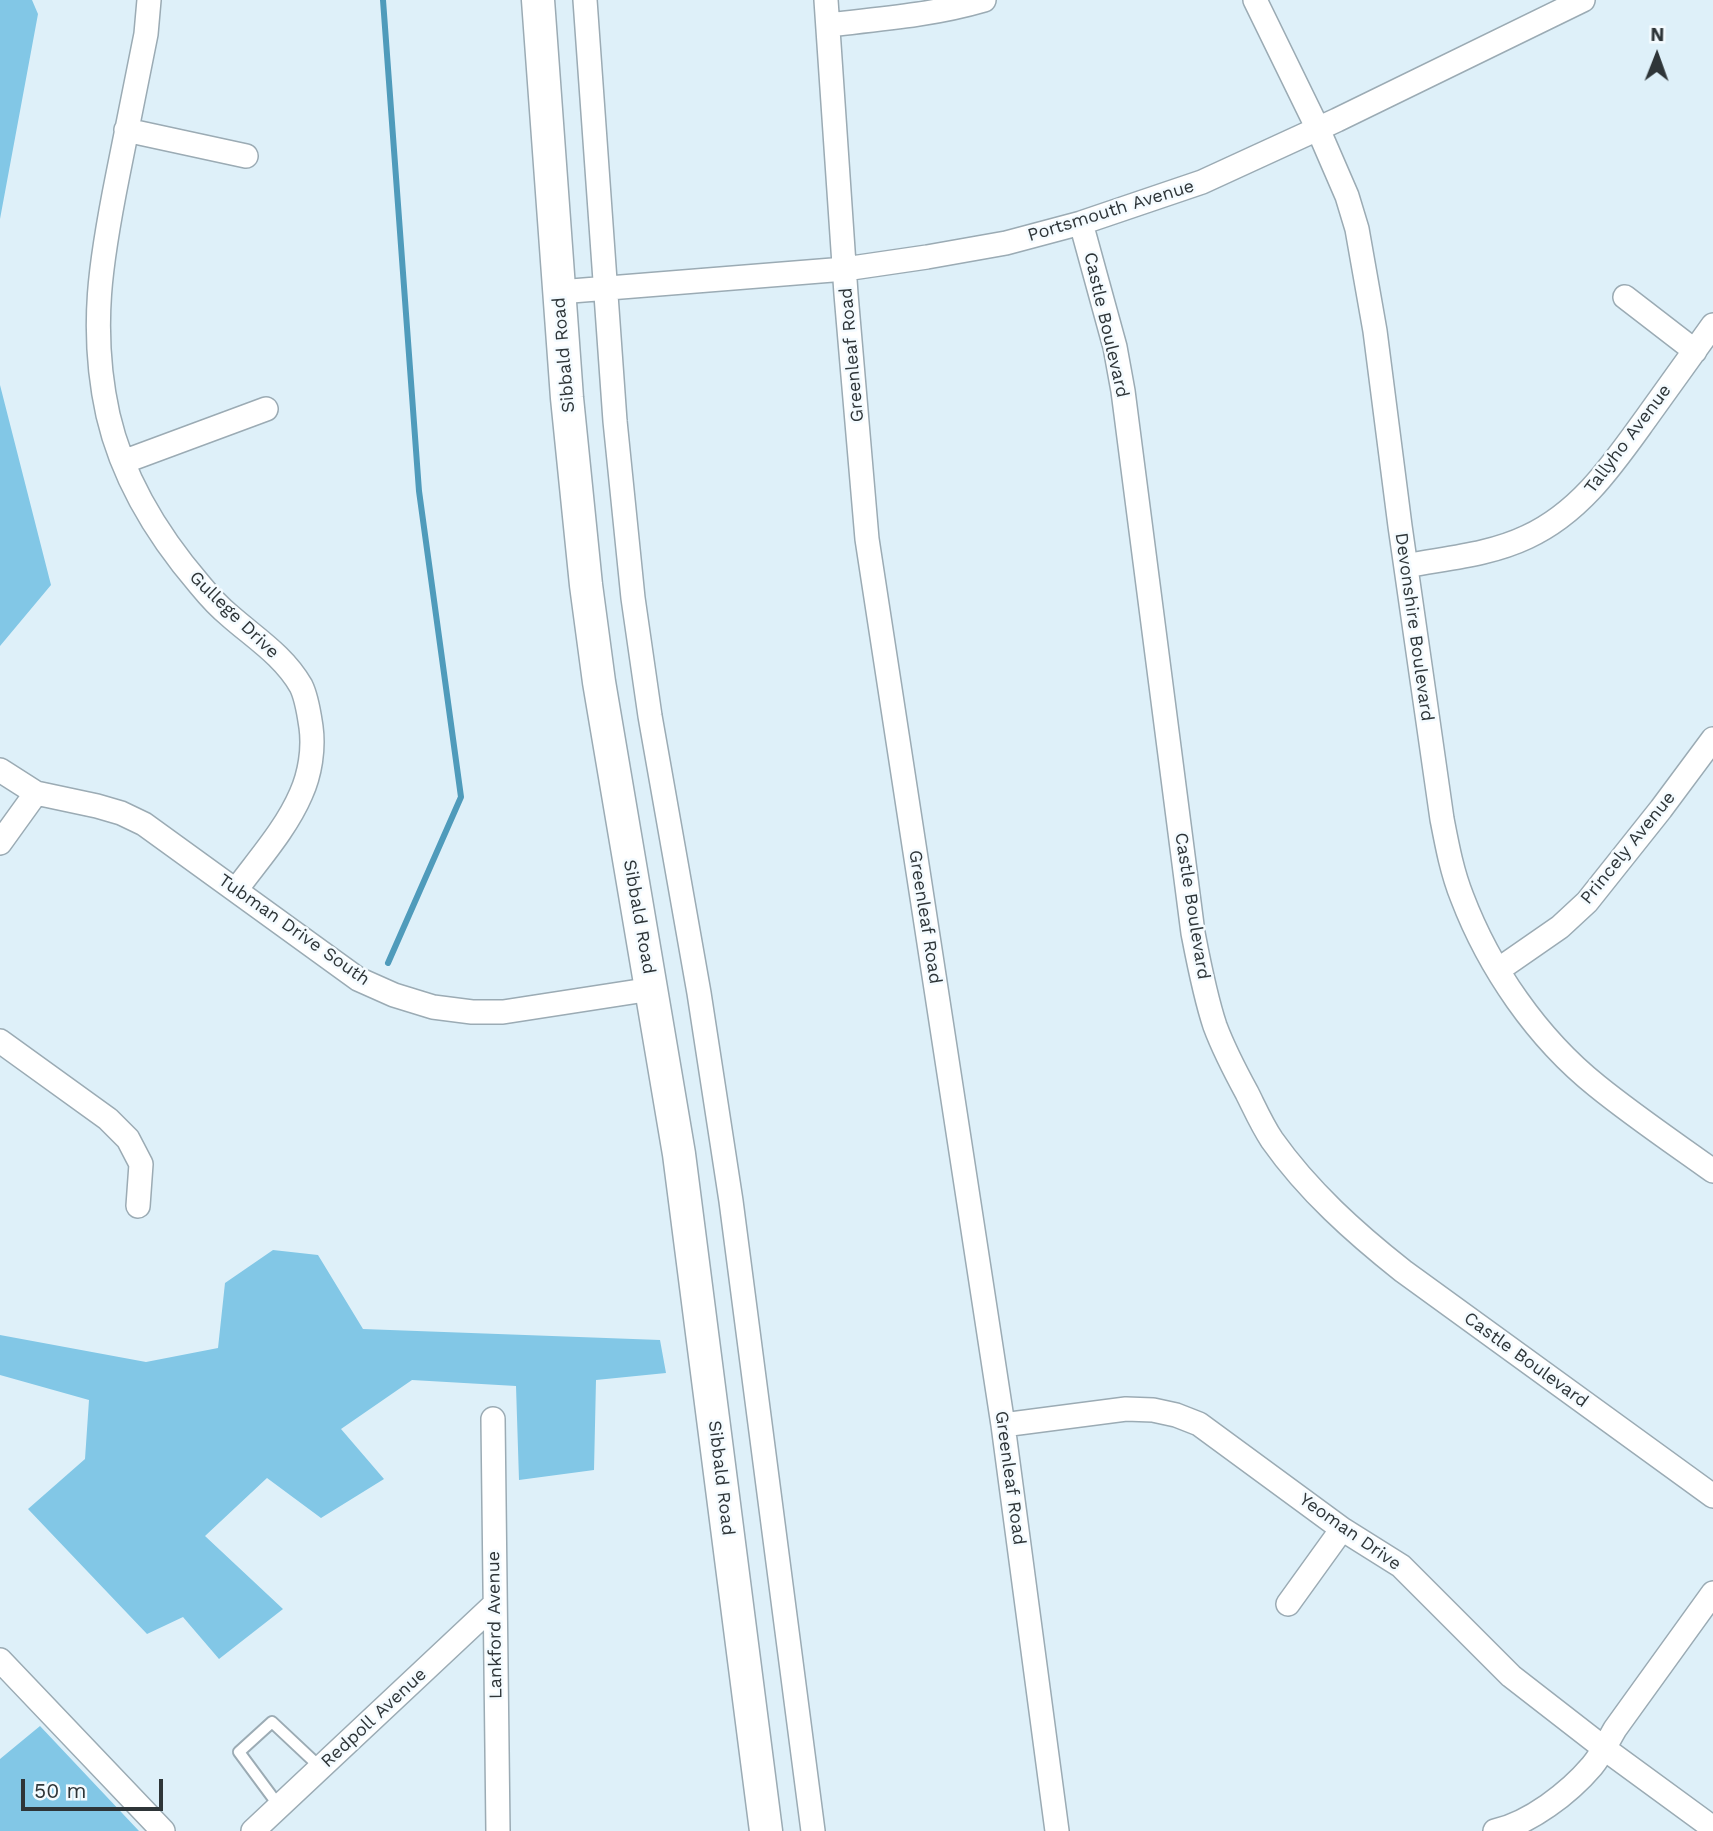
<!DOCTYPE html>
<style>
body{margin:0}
#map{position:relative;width:1713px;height:1831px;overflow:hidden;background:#def0f9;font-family:"Work Sans",sans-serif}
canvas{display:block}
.north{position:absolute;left:1622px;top:21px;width:70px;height:70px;-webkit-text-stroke:5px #f4fbff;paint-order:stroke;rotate:1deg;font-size:19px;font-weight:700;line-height:28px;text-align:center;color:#2e3538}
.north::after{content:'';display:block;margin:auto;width:24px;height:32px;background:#2e3538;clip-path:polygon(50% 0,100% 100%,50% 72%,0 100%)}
.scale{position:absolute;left:21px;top:1779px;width:142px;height:32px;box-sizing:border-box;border:4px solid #2e3538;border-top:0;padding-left:9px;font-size:21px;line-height:24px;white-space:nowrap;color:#2e3538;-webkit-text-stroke:5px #f4fbff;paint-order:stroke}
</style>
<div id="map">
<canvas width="1713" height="1831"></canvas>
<div class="north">N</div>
<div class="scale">50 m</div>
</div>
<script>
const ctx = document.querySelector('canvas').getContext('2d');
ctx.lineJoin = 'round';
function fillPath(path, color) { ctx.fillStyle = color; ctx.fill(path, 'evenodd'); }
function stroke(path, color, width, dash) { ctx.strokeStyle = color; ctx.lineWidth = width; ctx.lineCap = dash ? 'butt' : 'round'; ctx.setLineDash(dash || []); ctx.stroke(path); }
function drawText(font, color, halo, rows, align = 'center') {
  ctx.font = font + ' "Work Sans",sans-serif'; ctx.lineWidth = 5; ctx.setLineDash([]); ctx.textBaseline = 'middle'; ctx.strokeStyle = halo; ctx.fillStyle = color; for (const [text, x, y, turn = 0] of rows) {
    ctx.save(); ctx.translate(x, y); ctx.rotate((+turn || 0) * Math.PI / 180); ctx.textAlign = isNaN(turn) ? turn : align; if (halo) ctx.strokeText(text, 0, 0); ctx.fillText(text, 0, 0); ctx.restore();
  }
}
fillPath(new Path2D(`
 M0 0H32L38 14 0 219Z
 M0 385 51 585 0 646Z
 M273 1250 318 1255 363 1329 660 1340 666 1373 596 1380 594 1470 519 1480 516 1386 412 1380 341 1429 384 1479 321 1518 267 1478 205 1536 283 1609 219 1659 183 1617 147 1634 28 1509 85 1459 89 1400 0 1375V1335L146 1362 218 1348 225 1283Z
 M40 1726 139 1831H0V1759Z`), '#82c7e6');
stroke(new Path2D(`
 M383 0 419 491 461 797 388 963`), '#4f9bbb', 6);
const lane = new Path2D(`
 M279 1806 239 1752 272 1722 321 1768`);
const street = new Path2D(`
 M149 0 146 34C137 81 127 127 118 174 101 259 89 329 108 415 123 480 157 535 200 585 209 596 219 607 230 616 255 638 284 656 301 686 307 698 309 714 311 727 314 749 310 774 301 794 286 829 258 860 236 890
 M585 0 615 421 633 598 650 716 699 993 731 1201 813 1831
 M826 0 846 294 867 539 1003 1425 1057 1831
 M1255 0 1318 129 1347 196 1357 229 1375 331 1400 526 1442 819C1447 845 1452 872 1462 897 1489 968 1537 1038 1597 1086 1634 1116 1674 1143 1713 1171
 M828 25C881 19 933 15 984 0
 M126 130 246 156
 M1081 223 1115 347 1123 391 1193 933C1199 964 1205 996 1215 1026 1224 1050 1235 1071 1247 1093 1255 1109 1262 1125 1272 1140 1308 1191 1355 1233 1403 1271L1713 1496
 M559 292 845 269 927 257 1006 243 1081 223 1202 182 1337 120 1583 0
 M1625 297 1695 351
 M123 462 266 409
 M1406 566C1447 558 1489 555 1527 537 1581 512 1613 464 1647 417 1669 386 1691 356 1713 325
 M0 770 36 793 97 806 121 813 144 824 358 979 394 995 433 1007 472 1012H503L652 989
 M0 843 36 793
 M1498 970 1560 927 1587 902 1661 809 1713 739
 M0 1041 108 1119 128 1139 141 1164 138 1206
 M493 1419 498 1831
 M1003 1425 1126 1409 1153 1410 1176 1415 1199 1424 1342 1529 1401 1566 1511 1676 1605 1749 1713 1828
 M1288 1604 1342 1529
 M0 1660 163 1831
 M253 1831 495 1604
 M1495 1831C1530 1823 1569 1793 1592 1766 1602 1754 1608 1741 1615 1729L1713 1593`);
const secondary = new Path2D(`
 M538 0 567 398 586 585 599 682 679 1154 766 1831`);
stroke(lane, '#9babb4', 14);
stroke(street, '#9babb4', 26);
stroke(secondary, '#9babb4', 35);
stroke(lane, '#fff', 10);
stroke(street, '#fff', 23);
stroke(secondary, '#fff', 32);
drawText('18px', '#2e3538', '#f4fbff', [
 ["Portsmouth Avenue",1111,211,-17],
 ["Castle Boulevard",1106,325,77],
 ["Sibbald Road",564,355,-95],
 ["Greenleaf Road",852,355,-95],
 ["Tallyho Avenue",1628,439,-53],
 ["Gullege Drive",234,615,44],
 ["Devonshire Boulevard",1414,627,82],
 ["Princely Avenue",1628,848,-51],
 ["Castle Boulevard",1192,906,81],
 ["Sibbald Road",639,917,80],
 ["Greenleaf Road",925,917,81],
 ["Tubman Drive South",294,930,35],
 ["Castle Boulevard",1526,1360,36],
 ["Sibbald Road",721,1478,83],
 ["Greenleaf Road",1010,1478,82],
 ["Yeoman Drive",1350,1532,35],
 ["Lankford Avenue",495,1625,-91],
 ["Redpoll Avenue",374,1718,-43]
]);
</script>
